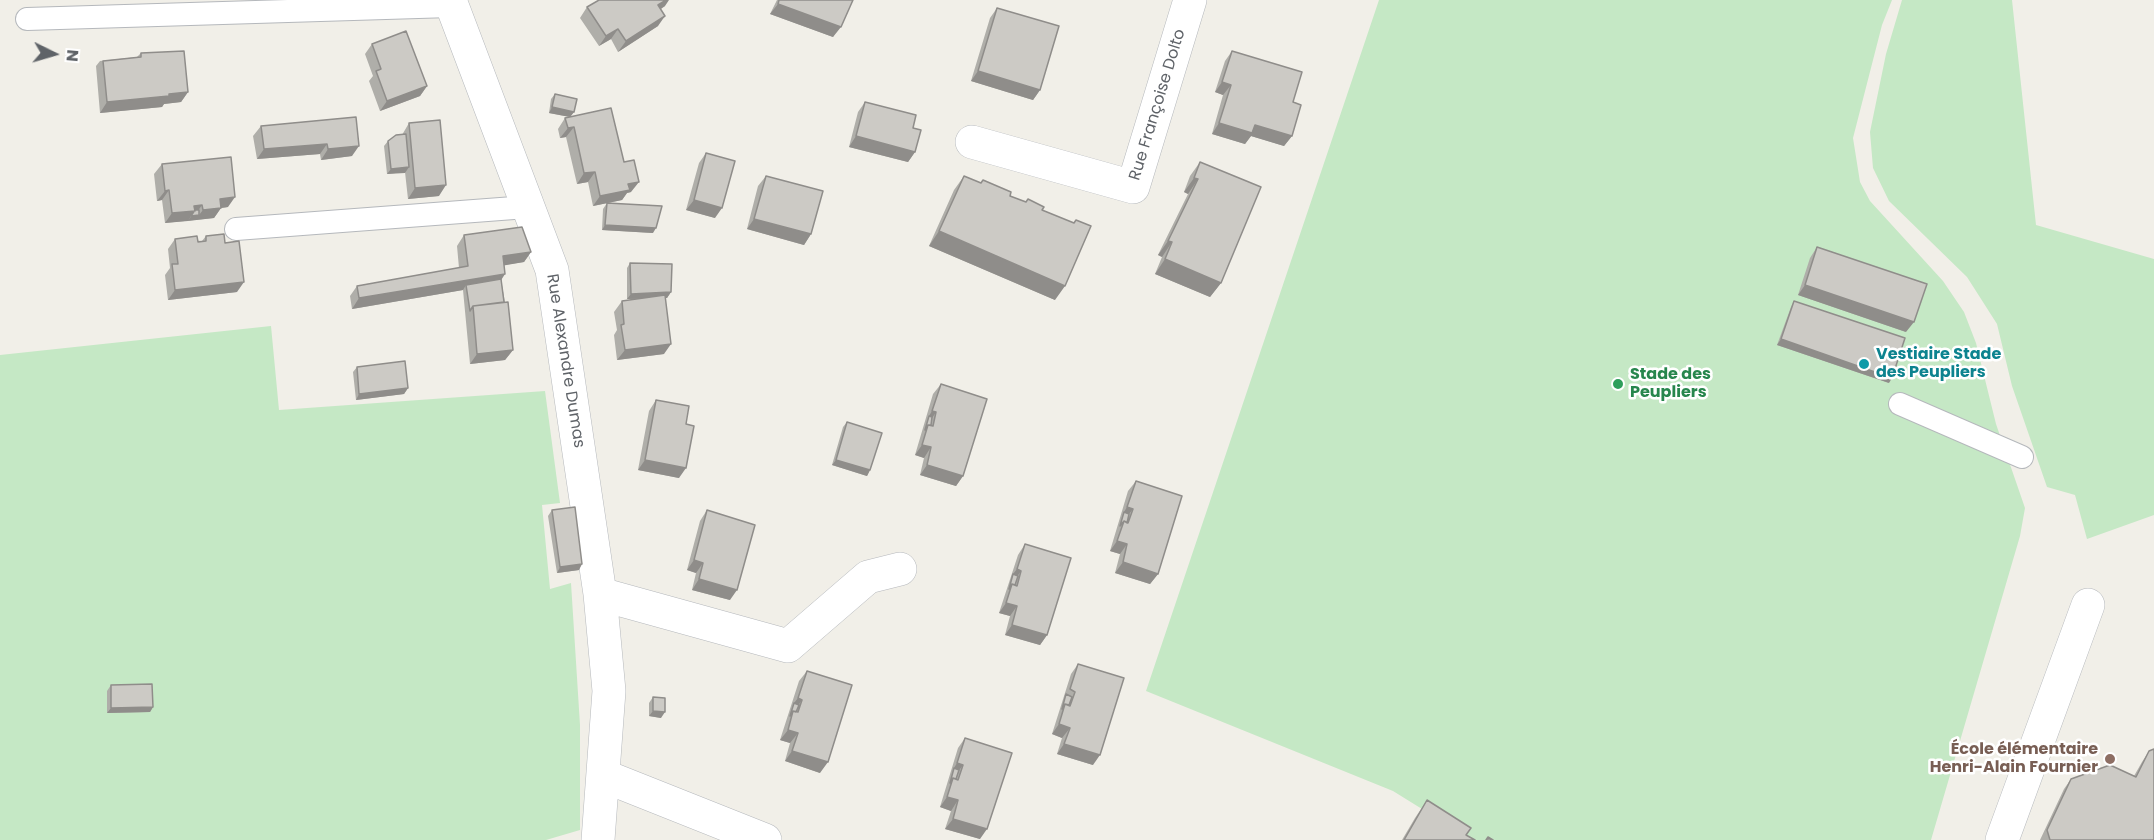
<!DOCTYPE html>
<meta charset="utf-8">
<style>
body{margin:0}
#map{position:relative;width:2154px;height:840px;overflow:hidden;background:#f1efe8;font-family:Poppins,sans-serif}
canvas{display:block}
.north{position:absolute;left:24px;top:24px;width:60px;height:60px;-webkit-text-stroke:4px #fff;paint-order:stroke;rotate:95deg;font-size:16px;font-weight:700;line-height:24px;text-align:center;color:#5f6368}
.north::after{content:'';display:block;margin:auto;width:21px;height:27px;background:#5f6368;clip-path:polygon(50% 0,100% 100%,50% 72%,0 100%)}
</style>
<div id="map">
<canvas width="2154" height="840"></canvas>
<div class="north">N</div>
</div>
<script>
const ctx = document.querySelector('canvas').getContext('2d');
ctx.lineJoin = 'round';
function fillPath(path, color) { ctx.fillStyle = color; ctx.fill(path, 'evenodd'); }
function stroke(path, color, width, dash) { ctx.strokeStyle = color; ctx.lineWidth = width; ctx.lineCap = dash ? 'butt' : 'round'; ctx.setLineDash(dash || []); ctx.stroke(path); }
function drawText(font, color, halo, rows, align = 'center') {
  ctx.font = font + ' Poppins,sans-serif'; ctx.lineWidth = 5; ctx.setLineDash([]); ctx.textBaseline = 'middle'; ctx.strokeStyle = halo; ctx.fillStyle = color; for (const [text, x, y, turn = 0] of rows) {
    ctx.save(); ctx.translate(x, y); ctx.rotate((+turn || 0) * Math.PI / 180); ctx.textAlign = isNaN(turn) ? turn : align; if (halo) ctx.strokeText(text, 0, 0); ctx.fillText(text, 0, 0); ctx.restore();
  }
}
fillPath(new Path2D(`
 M1379 0H1892L1882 25 1853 138 1860 182 1870 201 1943 281 1964 312 1976 343 1996 424 2025 508 2020 536 1931 840H1472L1393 791 1146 691Z
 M1902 0H2012L2036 225 2154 259V515L2087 539 2075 495 2047 487 2012 386 1997 324 1967 277 1889 201 1873 168 1870 132 1886 54Z
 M271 326 279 410 545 391 560 503 542 505 550 589 571 583 580 725V830L546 840H0V355Z`), '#c5e8c5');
const lane = new Path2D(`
 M27 19 451 6
 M236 229 527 207
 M1900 404 2022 457`);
const street = new Path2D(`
 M450 0 552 270 600 594 609 691 598 840
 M972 142 1133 187 1190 0
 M600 594 788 646 868 577 900 569
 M604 776 765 840
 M2002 840 2088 605`);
stroke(lane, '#b5b8bc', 24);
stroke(street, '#b5b8bc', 34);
stroke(lane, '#fff', 22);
stroke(street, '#fff', 33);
fillPath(new Path2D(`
 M777 0H853L833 37 770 14Z
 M665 6 661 9 658 26 618 52 611 39 599 46 580 18 587 7Z
 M997 8 1040 90 1033 100 971 81 990 18Z
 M372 44 427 86 420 96 380 111 369 81 373 76 365 54Z
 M1232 51 1293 102 1292 136 1284 146 1251 136 1245 144 1212 134 1223 95 1215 92 1225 61Z
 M141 53 188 92 181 102 164 104 162 107 100 113 96 66 100 61 137 57Z
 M555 94 574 112 570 117 624 162 631 192 627 193 622 200 593 206 588 182 577 184 566 137 560 138 558 129 565 118 570 117 549 113 551 99Z
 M865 102 913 128 915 152 908 162 849 147 858 112Z
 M356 117 352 156 321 160 320 154 257 159 253 136 261 126Z
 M409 123 439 196 408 199 405 172 387 174 384 146 388 141 402 135Z
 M706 153 715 218 686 210 699 163Z
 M1200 162 1221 283 1210 297 1155 274 1162 257 1158 255 1188 194 1184 192 1190 176Z
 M162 164 228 207 221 208 214 218 165 223 162 200 157 201 154 174Z
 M766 176 811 234 804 245 747 229 758 186Z
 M964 176 1042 210 1055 300 929 246 954 190Z
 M607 203 653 233 602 230 603 209Z
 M464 235 531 252 524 262 504 265 501 279 513 350 505 360 470 364 463 290 352 309 350 296 357 286 459 268 457 246Z
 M206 236 225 243 237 292 168 300 165 275 170 268 168 249 175 239 202 241Z
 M1817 247 1906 332 1798 295 1810 258Z
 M630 263 671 292 667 298H665L664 354 617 360 614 335 617 330 614 312 622 301 640 299H627V268Z
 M1794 301 1889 383 1777 345 1791 307Z
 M357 367 408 388 404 394 356 400 353 372Z
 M941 384 963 476 956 486 920 475 924 458 915 455 933 394Z
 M656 400 686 424 679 478 638 470 649 411Z
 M847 422 870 470 867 476 832 465 843 427Z
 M1136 481 1158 574 1150 584 1115 573 1120 554 1110 551 1128 491Z
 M552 510 579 570 557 573 548 516Z
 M707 510 730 600 692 590 696 573 687 570 700 521Z
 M1025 544 1047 635 1040 645 1005 635 1010 616 999 613 1018 555Z
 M1078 664 1093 765 1057 754 1062 738 1052 734 1071 674Z
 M807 671 820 773 785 761 790 743 780 740 799 681Z
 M111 685 153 707 150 712 107 713V691Z
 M653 697 661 718 649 716V703Z
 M965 738 980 839 945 829 951 811 940 807 958 748Z
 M2149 751 2154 840H2040L2064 789 2071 779 2134 776 2142 762Z
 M1427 800 1466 835 1475 840H1402L1415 818Z`), '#afaea9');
fillPath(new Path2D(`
 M666 0H669L665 6 651 15 658 5Z
 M778 4 841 27 833 37 770 14Z
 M665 16 658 26 618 52 626 41Z
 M618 29 611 39 599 46 606 36Z
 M978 71 1040 90 1033 100 971 81Z
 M1222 82 1231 85 1223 95 1215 92Z
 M427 86 420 96 380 111 387 101Z
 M188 92 181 102 164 104 162 107 100 113 107 102Z
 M552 107 574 112 570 117 549 113Z
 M1219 123 1255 125 1292 136 1284 146 1251 136 1245 144 1212 134Z
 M574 127 566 137 560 138 568 128Z
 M856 136 915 152 908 162 849 147Z
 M327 144 320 154 257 159 264 149Z
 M359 146 352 156 321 160 328 149Z
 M409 167 405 173 387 174 391 169Z
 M595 172 588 182 577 184 584 173Z
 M1194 178 1198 179 1188 194 1184 192Z
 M639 182 631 192 627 193 622 200 593 206 600 196 628 184Z
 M446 185 439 196 408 199 415 188Z
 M169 190 162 200 157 201 165 191Z
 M235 197 228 207 221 208 214 218 188 221 191 216 199 215 203 210 220 199Z
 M694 200 722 208 715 218 686 210Z
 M202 205 195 215H192L188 221 165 223 172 213 194 206Z
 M754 219 811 234 804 245 747 229Z
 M605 225 656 228 653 233 602 230Z
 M939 231 1065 286 1055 300 929 246Z
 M1168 241 1172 242 1162 257 1158 255Z
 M531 252 524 262 495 267 503 256Z
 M1165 259 1221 283 1210 297 1155 274Z
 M505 274 498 285H466L463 290 352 309 359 298Z
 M244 282 237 292 168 300 175 290Z
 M1805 285 1914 322 1906 332 1798 295Z
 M671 292 667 298 627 299 631 294Z
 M1781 339 1892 378 1889 383 1777 345Z
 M671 344 664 354 617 360 625 350Z
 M513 350 505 360 470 364 477 354Z
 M408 388 404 394 356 400 359 394Z
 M932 411 936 412 929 423V416Z
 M922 445 931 447 924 458 915 455Z
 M645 460 686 468 679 478 638 470Z
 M836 460 870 470 867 476 832 465Z
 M927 465 963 476 956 486 920 475Z
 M1127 507 1133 509 1125 519 1124 512Z
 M1117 541 1127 544 1120 554 1110 551Z
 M694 560 703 563 696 573 687 570Z
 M1123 562 1158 574 1150 584 1115 573Z
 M582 564 579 570 557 573 560 567Z
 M1017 569 1021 571 1014 581 1013 574Z
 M699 579 737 590 730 600 692 590Z
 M1006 603 1017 606 1010 616 999 613Z
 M1012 625 1047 635 1040 645 1005 635Z
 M798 698 802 700 795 710 794 703 790 708Z
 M153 707 150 712 107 713 111 708Z
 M653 711 665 712 661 718 649 716Z
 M1059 724 1070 728 1062 738 1052 734Z
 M788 730 798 733 790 743 780 740Z
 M1064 744 1100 755 1093 765 1057 754Z
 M792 751 828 762 820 773 785 761Z
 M957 763 963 765 955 776 954 768Z
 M947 797 958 800 951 811 940 807Z
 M953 819 987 829 980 839 945 829Z`), '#8f8d8a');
const building = new Path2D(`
 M599 0H666L658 5 665 16 626 41 618 29 606 36 587 7Z
 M779 0H853L841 27 778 4Z
 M997 8 1059 26 1040 90 978 71Z
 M406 31 427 86 387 101 376 71 381 69 372 44Z
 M184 51 188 92 169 94V96L107 102 103 61 141 57V53Z
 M1232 51 1302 72 1293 102 1301 105 1292 136 1255 125 1252 133 1219 123 1231 85 1222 82Z
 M555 94 577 99 574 112 552 107Z
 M865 102 916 115 913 128 921 130 915 152 856 136Z
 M611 108 624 162 634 160 639 182 628 184 630 190 600 196 595 172 584 173 574 127 568 128 565 118Z
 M356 117 359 146 328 149 327 144 264 149 261 126Z
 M440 120 446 185 415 188 409 123Z
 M406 134 409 167 391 169 388 141 396 135Z
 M706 153 735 161 722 208 694 200Z
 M231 157 235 197 220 199 221 208 203 210 202 205 194 206 195 211 172 213 169 190 165 191 162 164Z
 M1200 162 1261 187 1221 283 1165 259 1172 242 1168 241 1198 179 1194 178Z
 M766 176 823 191 811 234 754 219Z
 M964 176 981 183 983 180 1011 192 1010 196 1026 202 1028 199 1044 207 1042 210 1074 223 1076 220 1091 226 1065 286 939 231Z
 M607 203 662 206 656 228 605 225Z
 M195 210H199V215L191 216Z
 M522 227 531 252 503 256 505 274 359 298 357 286 468 266 464 235Z
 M224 234 225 243 239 241 244 282 175 290 172 264H178L175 239 197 236 198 242 206 241V236Z
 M1817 247 1927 284 1914 322 1805 285Z
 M630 263 672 264 671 292 631 294Z
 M501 279 504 302 473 306 470 311 466 285Z
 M665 295 671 344 625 350 621 325 624 324 622 301Z
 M1794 301 1905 338 1892 378 1781 339Z
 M508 302 513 350 477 354 473 306Z
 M405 361 408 388 359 394 357 367Z
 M941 384 987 399 963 476 927 465 931 447 922 445 928 425 933 426 936 412 932 411Z
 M656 400 689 406 686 424 694 426 686 468 645 460Z
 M929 416 932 417 931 425H928L925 430Z
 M847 422 882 433 870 470 836 460Z
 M1136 481 1182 496 1158 574 1123 562 1127 544 1117 541 1124 521 1128 523 1133 509 1127 507Z
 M575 507 582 564 560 567 552 510Z
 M707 510 755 525 737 590 699 579 703 563 694 560Z
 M1124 512 1129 514 1127 523 1124 521 1120 526Z
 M1025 544 1071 558 1047 635 1012 625 1017 606 1006 603 1012 584 1017 586 1021 571 1017 569Z
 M1013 574 1018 576 1015 585 1012 584 1009 589Z
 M1078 664 1124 678 1100 755 1064 744 1070 728 1059 724 1065 704 1070 706 1075 692 1070 689Z
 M807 671 852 685 828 762 792 751 798 733 788 730 793 711 798 712 802 700 798 698Z
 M152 684 153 707 111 708V685Z
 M1066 694 1072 697 1069 705 1065 704 1062 709Z
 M653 697 665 698V712L653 711Z
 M794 703 799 705 796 712 793 711 790 716Z
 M965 738 1012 753 987 829 953 819 958 800 947 797 953 778 958 780 963 765 957 763Z
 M2154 749V840H2050L2047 830 2071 779 2110 765 2136 777 2149 751Z
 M954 768 959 770 956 779 953 778 950 783Z
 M1427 800 1471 828 1466 835 1475 840H1404Z
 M1488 837 1493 840H1486Z`);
fillPath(building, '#cccac5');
stroke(building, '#8f8d8a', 1.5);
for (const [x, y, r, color] of [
 [1864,364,6,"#0f9aa8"],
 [1618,384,6,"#2e9e5b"],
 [2110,759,6,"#8d6e63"]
]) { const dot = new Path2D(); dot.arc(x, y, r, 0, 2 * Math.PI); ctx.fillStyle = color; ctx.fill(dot); stroke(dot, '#fff', 2); }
drawText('16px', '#5f6368', '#fff', [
 ["Rue Françoise Dolto",1158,105,-73],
 ["Rue Alexandre Dumas",565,361,81]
]);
drawText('bold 16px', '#0d838f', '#fff', [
 ["Vestiaire Stade",1876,355],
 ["des Peupliers",1876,373]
], 'left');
drawText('bold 16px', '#27864d', '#fff', [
 ["Stade des",1630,375],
 ["Peupliers",1630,393]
], 'left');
drawText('bold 16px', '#785e54', '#fff', [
 ["École élémentaire",2098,750],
 ["Henri-Alain Fournier",2098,768]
], 'right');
</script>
